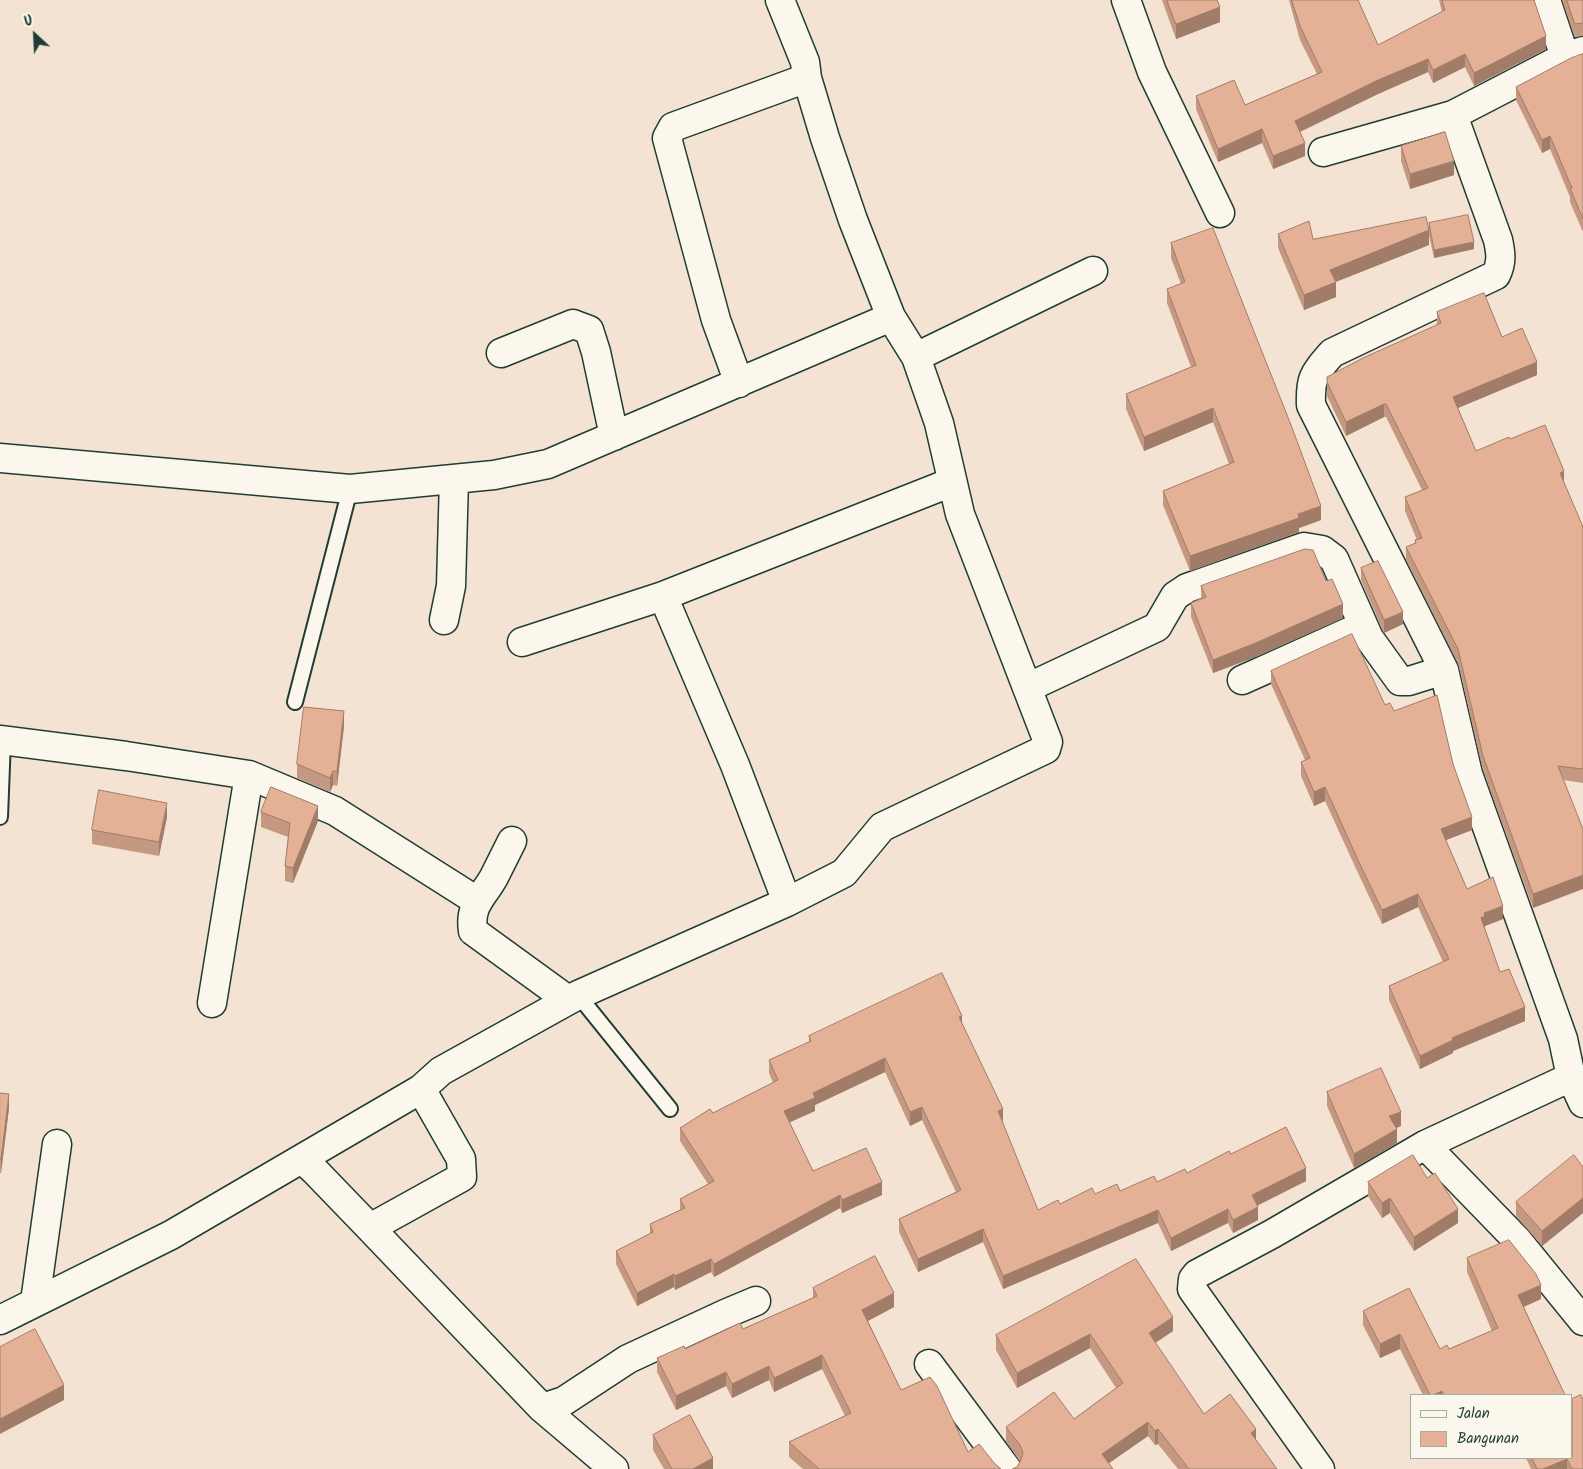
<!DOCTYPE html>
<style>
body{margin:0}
#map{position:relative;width:1583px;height:1469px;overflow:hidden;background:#f4e2d2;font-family:Kalam,sans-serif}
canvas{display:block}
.legend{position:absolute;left:1410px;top:1394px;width:162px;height:65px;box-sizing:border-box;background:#fbf7ec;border:1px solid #a3ada2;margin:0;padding:6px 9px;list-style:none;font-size:15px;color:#1f3d34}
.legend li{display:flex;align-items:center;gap:10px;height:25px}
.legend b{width:25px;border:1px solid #a3ada2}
.north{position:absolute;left:10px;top:10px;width:50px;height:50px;-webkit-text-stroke:4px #fbf7ec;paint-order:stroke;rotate:335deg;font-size:14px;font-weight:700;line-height:20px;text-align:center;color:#1f3d34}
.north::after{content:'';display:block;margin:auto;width:18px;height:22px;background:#1f3d34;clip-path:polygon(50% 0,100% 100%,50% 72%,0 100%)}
</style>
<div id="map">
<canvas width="1583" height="1469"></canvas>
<ul class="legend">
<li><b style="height:6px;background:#fbf7ec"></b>Jalan</li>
<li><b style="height:14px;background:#e4b196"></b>Bangunan</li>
</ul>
<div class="north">U</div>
</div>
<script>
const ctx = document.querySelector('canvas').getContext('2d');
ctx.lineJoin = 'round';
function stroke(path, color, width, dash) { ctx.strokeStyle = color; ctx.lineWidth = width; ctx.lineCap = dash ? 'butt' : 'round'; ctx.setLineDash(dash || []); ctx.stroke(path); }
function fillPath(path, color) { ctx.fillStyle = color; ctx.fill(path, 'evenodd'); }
const service = new Path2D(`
 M295 702 350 489
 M0 817 3 740
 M578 995 670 1109`);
const minor = new Path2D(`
 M1126 0 1152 72 1220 213
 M1546 0 1565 57
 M1323 152 1453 115 1565 57 1583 51
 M501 353 573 324 589 330 596 352 614 436
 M916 357 1093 271
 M739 383 716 320 667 138 673 127 807 78
 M0 458 350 489 494 475 548 464 891 317
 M663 596 735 765 787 902
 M444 620 451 586 454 479
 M522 642 663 596 952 482
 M1444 670 1311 405C1310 377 1314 374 1332 353L1496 275C1502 262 1501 254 1498 240L1453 115
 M1242 680 1362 626
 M1027 688 1157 627 1175 596 1187 588 1304 547 1322 550 1334 559 1369 638 1400 681H1409L1444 670 1468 774 1563 1039 1571 1077 1583 1103
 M0 740 126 756 249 775 335 811 477 901
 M512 841C506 853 500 865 494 877 483 897 469 905 473 931L568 1000
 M212 1003 249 775
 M1425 1145 1518 1241 1583 1321
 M302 1159 315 1171 370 1228 542 1408 614 1469
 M370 1228 462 1177 461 1159 421 1089
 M35 1302 57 1144
 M0 1320 171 1235 421 1089 441 1071 578 995 787 902 844 873 882 827 1046 749 1048 742 960 514 939 423 916 357 891 317 853 220 825 138 807 78 805 62 780 0
 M929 1364 1007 1469
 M542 1408 564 1401 628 1359 725 1314 756 1301
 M1320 1469 1192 1289 1193 1279 1197 1274 1272 1234 1425 1145 1571 1077`);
stroke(service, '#1f3d34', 18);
stroke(minor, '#1f3d34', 31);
stroke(service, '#fbf7ec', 14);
stroke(minor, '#fbf7ec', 28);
fillPath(new Path2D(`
 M1162 0H1217L1220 22 1176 39Z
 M1289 0H1358L1378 45 1442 12 1439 0H1534L1546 49 1474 86 1465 67 1433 83 1428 72 1378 94 1300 132 1305 156 1273 169 1262 143 1218 162 1196 109V96L1245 105 1317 74 1300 40Z
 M1562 0H1583V36L1575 37Z
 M1583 54V232L1570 202V197L1550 149 1542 153 1516 100V87Z
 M1401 146 1454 175 1410 189 1401 161Z
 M1429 223 1474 249 1434 258 1429 235V245L1336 282V297L1304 310 1278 248V234L1313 239 1429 227Z
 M1171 243 1321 520 1299 528V532L1190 571 1163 505V491L1229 464 1213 422 1144 451 1126 409V394L1191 367 1167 303V289L1181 284 1171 258Z
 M1437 312 1502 337 1537 375 1458 408 1476 451 1510 439 1564 483 1583 527V783L1563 780 1533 908 1483 770 1458 663 1406 560V547L1415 543V540H1417L1405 511V497L1422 490 1386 417H1384L1346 436 1327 396V377L1437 325Z
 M1361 568 1403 624 1384 633 1361 580Z
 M1326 581 1343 618 1258 656 1213 673 1191 617V603L1201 598V586Z
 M1271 671 1385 705 1394 711 1453 764 1472 830 1446 840 1467 889 1503 919 1485 926V929L1500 972 1525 1021 1453 1051V1053L1420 1069 1389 1000V986L1443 962 1418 907 1382 924 1358 873 1325 801 1314 806 1301 776V762L1305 760 1271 684Z
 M344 726 337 786 333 785 330 792 297 778V764Z
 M261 812 318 821 293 883 285 881V866L288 837 261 827Z
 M167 817 159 856 92 844V830Z
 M962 1024 1038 1210 1095 1194 1120 1191 1157 1182 1187 1173 1231 1154 1306 1181 1257 1206 1258 1220 1233 1233 1228 1223 1171 1251 1158 1223 1003 1289 983 1242 918 1272 899 1232V1219L956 1192 922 1120 910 1126 885 1072 815 1105V1111L789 1122 813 1171 882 1195 842 1213 840 1208 714 1277 711 1272 675 1290 674 1287 637 1306 616 1264V1251L650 1234V1224L680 1210V1199L708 1184 680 1141V1128L713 1113 773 1083 769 1073V1060L809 1043V1036Z
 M1327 1092 1401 1126 1396 1128 1397 1143 1354 1168 1327 1106Z
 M0 1093 9 1108 1 1173H0Z
 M1583 1167V1213L1542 1246 1516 1216V1202Z
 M1427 1178 1458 1223 1414 1251 1390 1213 1382 1218 1368 1196V1182Z
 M1467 1258 1541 1299 1524 1307 1565 1395H1423L1400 1349 1380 1358 1363 1325V1311L1440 1349H1449L1492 1331 1467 1272Z
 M813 1288 894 1307 868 1321 901 1390 968 1452 995 1464 1001 1469H803L789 1457V1442L845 1416 822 1369 774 1392 769 1380 732 1398 726 1386 676 1410 657 1372V1358L743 1329 813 1298Z
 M1173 1331 1155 1343 1204 1414 1256 1441 1277 1469H1178L1158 1444 1155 1445 1148 1436 1109 1463 1017 1467 1020 1462 1006 1441V1427L1074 1419 1116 1388 1090 1348 1017 1388 996 1350V1335Z
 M653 1435 713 1469H664L653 1450Z
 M1526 1458H1572L1583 1469H1531Z`), '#c49881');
fillPath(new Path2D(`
 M1220 7V22L1176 39V24Z
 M1546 36V49L1474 86V73Z
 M1465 54V67L1433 83V70Z
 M1428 59V72L1378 94 1295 134V121L1378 80Z
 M1262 129V143L1218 162V149Z
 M1550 136V149L1542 153V140Z
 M1305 143V156L1273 169V156Z
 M1454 161V175L1410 189V174Z
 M1429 230V245L1330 284V270Z
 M1474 242V249L1434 258V250Z
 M1336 282V297L1304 310V295Z
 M1537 362V375L1453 410V397Z
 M1384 404V417L1346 436V422Z
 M1213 408V422L1144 451V437Z
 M1564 471V485L1560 473Z
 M1321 506V520L1299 528V532L1190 571V556Z
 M1343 604V618L1258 656 1213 673V660Z
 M1403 612V624L1384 633V620Z
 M344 711V726L337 786V771Z
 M333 771V785L330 792V778Z
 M1325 787V801L1314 806V792Z
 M167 803V817L159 856V842Z
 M318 806V821L293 883V868Z
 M1472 817V830L1441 842V829Z
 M1583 875V889L1533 908V894Z
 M1418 894V907L1382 924V910Z
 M1503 906V919L1485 926V929L1481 918 1484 913Z
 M1525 1007V1021L1453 1051V1053L1420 1069V1056L1452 1038Z
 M962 1016V1029L959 1017Z
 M885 1058V1072L815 1105V1111L784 1125V1111L813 1093Z
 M9 1094V1108L1 1173V1159Z
 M922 1107V1120L910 1126V1112Z
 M1003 1109V1122L998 1111Z
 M1401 1112V1126L1389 1131V1116Z
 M1397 1129V1143L1354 1168V1154Z
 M1306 1168V1181L1252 1208V1195Z
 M882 1182V1195L842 1213V1200Z
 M840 1195V1208L714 1277V1264Z
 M1390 1198V1213L1382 1218V1203Z
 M1583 1198V1213L1542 1246V1231Z
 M1258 1207V1220L1233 1233V1220Z
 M1228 1209V1223L1171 1251V1238Z
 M1458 1209V1223L1414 1251V1237Z
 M1158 1210V1223L1003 1289V1276Z
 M983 1229V1242L918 1272V1259Z
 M711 1259V1272L675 1290V1276Z
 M674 1274V1287L637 1306V1293Z
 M1541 1285V1299L1518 1309V1295Z
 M894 1293V1307L862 1324V1310Z
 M1173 1317V1331L1149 1347V1333Z
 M1090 1334V1348L1017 1388V1373Z
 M1400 1334V1349L1380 1358V1344Z
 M822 1355V1369L774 1392V1378Z
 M769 1366V1380L732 1398V1384Z
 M726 1372V1386L676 1410V1396Z
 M64 1385V1400L0 1434V1419Z
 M1442 1391V1395H1433Z
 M1148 1422V1436L1102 1468V1454Z
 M1158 1429V1444L1155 1445V1431Z
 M1256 1429V1443L1251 1433Z
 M713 1458V1469H693Z
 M1567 1459V1469H1543Z`), '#a07c69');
const building = new Path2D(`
 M1167 0H1217L1220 7 1176 24Z
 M1292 0H1358L1378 45 1445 10 1442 0H1534L1546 36 1474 73 1465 54 1433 70 1428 59 1378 80 1295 121 1305 143 1273 156 1262 129 1218 149 1196 96 1234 80 1245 105 1322 72 1300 26Z
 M1567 0H1583V23L1575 24Z
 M1583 54V219L1570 188H1572L1550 136 1542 140 1516 87 1571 58Z
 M1445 132 1454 161 1410 174 1401 146Z
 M1468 215 1474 242 1434 250 1429 223Z
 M1426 217 1429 230 1330 270 1336 282 1304 295 1278 234 1309 221 1313 239Z
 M1213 228 1291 425 1321 506 1298 514 1299 518 1190 556 1163 491 1234 462 1213 408 1144 437 1126 394 1196 365 1167 289 1185 282 1171 243Z
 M1484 293 1502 337 1522 328 1537 362 1453 397 1476 451 1509 437 1510 439 1545 425 1564 471 1560 473 1583 527V769L1558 766 1583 829V875L1533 894 1483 756 1458 649 1406 547 1416 543 1415 540 1422 538 1405 497 1428 488 1386 404H1384L1346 422 1327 382V377L1363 358 1441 323 1437 312Z
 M1305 549 1313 550 1326 581 1332 579 1343 604 1258 642 1213 660 1191 603 1206 597 1201 586Z
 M1378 561 1403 612 1384 620 1361 568Z
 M1352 634 1385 705 1390 703 1394 711 1437 695 1453 764 1472 817 1441 829 1467 889 1493 877 1503 906 1484 913 1485 916 1481 918 1500 972 1509 969 1525 1007 1452 1038 1453 1040 1420 1056 1389 986 1449 959 1418 894 1382 910 1358 860 1325 787 1314 792 1301 762 1310 758 1271 671Z
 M304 707 344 711 337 771H333L330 778 297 764Z
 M271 787 318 806 293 868 285 866 290 823 261 812Z
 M99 790 167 803 159 842 92 830Z
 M942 973 962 1016 959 1017 1003 1109 998 1111 1038 1210 1058 1200 1060 1204 1092 1188 1095 1194 1117 1184 1120 1191 1154 1176 1157 1182 1185 1169 1187 1173 1229 1151 1231 1154 1286 1127 1306 1168 1252 1195 1258 1207 1233 1220 1228 1209 1171 1238 1158 1210 1003 1276 983 1229 918 1259 899 1219 961 1190 922 1107 910 1112 885 1058 813 1093 815 1098 784 1111 813 1171 866 1148 882 1182 842 1200 840 1195 714 1264 711 1259 675 1276 674 1274 637 1293 616 1251 653 1232 650 1224 685 1208 680 1199 714 1181 680 1128 710 1109 713 1113 778 1080 769 1060 811 1041 809 1036Z
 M1381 1068 1401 1112 1389 1116 1397 1129 1354 1154 1327 1092Z
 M0 1093 9 1094 1 1159H0Z
 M1413 1155 1427 1178 1435 1173 1458 1209 1414 1237 1390 1198 1382 1203 1368 1182Z
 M1574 1155 1583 1167V1198L1542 1231 1516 1202Z
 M1509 1240 1536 1274 1541 1285 1518 1295 1534 1330 1565 1395H1444L1442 1391 1433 1395H1430L1400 1334 1380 1344 1363 1311 1409 1288 1440 1349 1447 1345 1449 1349 1498 1328 1467 1258Z
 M875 1256 894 1293 862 1310 901 1390 930 1377 937 1386 968 1452 979 1444 995 1464 1001 1469H819L789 1442 851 1413 822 1355 774 1378 769 1366 732 1384 726 1372 676 1396 657 1358 684 1346 685 1349 740 1323 743 1329 817 1296 813 1288Z
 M1136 1259 1173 1317 1149 1333 1204 1414 1230 1394 1256 1429 1251 1433 1277 1469H1189L1158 1429 1155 1431 1148 1422 1102 1454 1113 1469H1012L1017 1467 1021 1460 1023 1453 1020 1445 1006 1427 1054 1392 1074 1419 1123 1383 1090 1334 1017 1373 996 1335Z
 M35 1329 64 1385 0 1419V1347Z
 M1581 1395 1583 1400V1469H1572L1567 1459 1543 1469H1537L1532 1458H1572V1399Z
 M690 1415 713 1458 693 1469H672L653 1435Z`);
fillPath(building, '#e4b196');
stroke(building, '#a07c69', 1);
</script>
